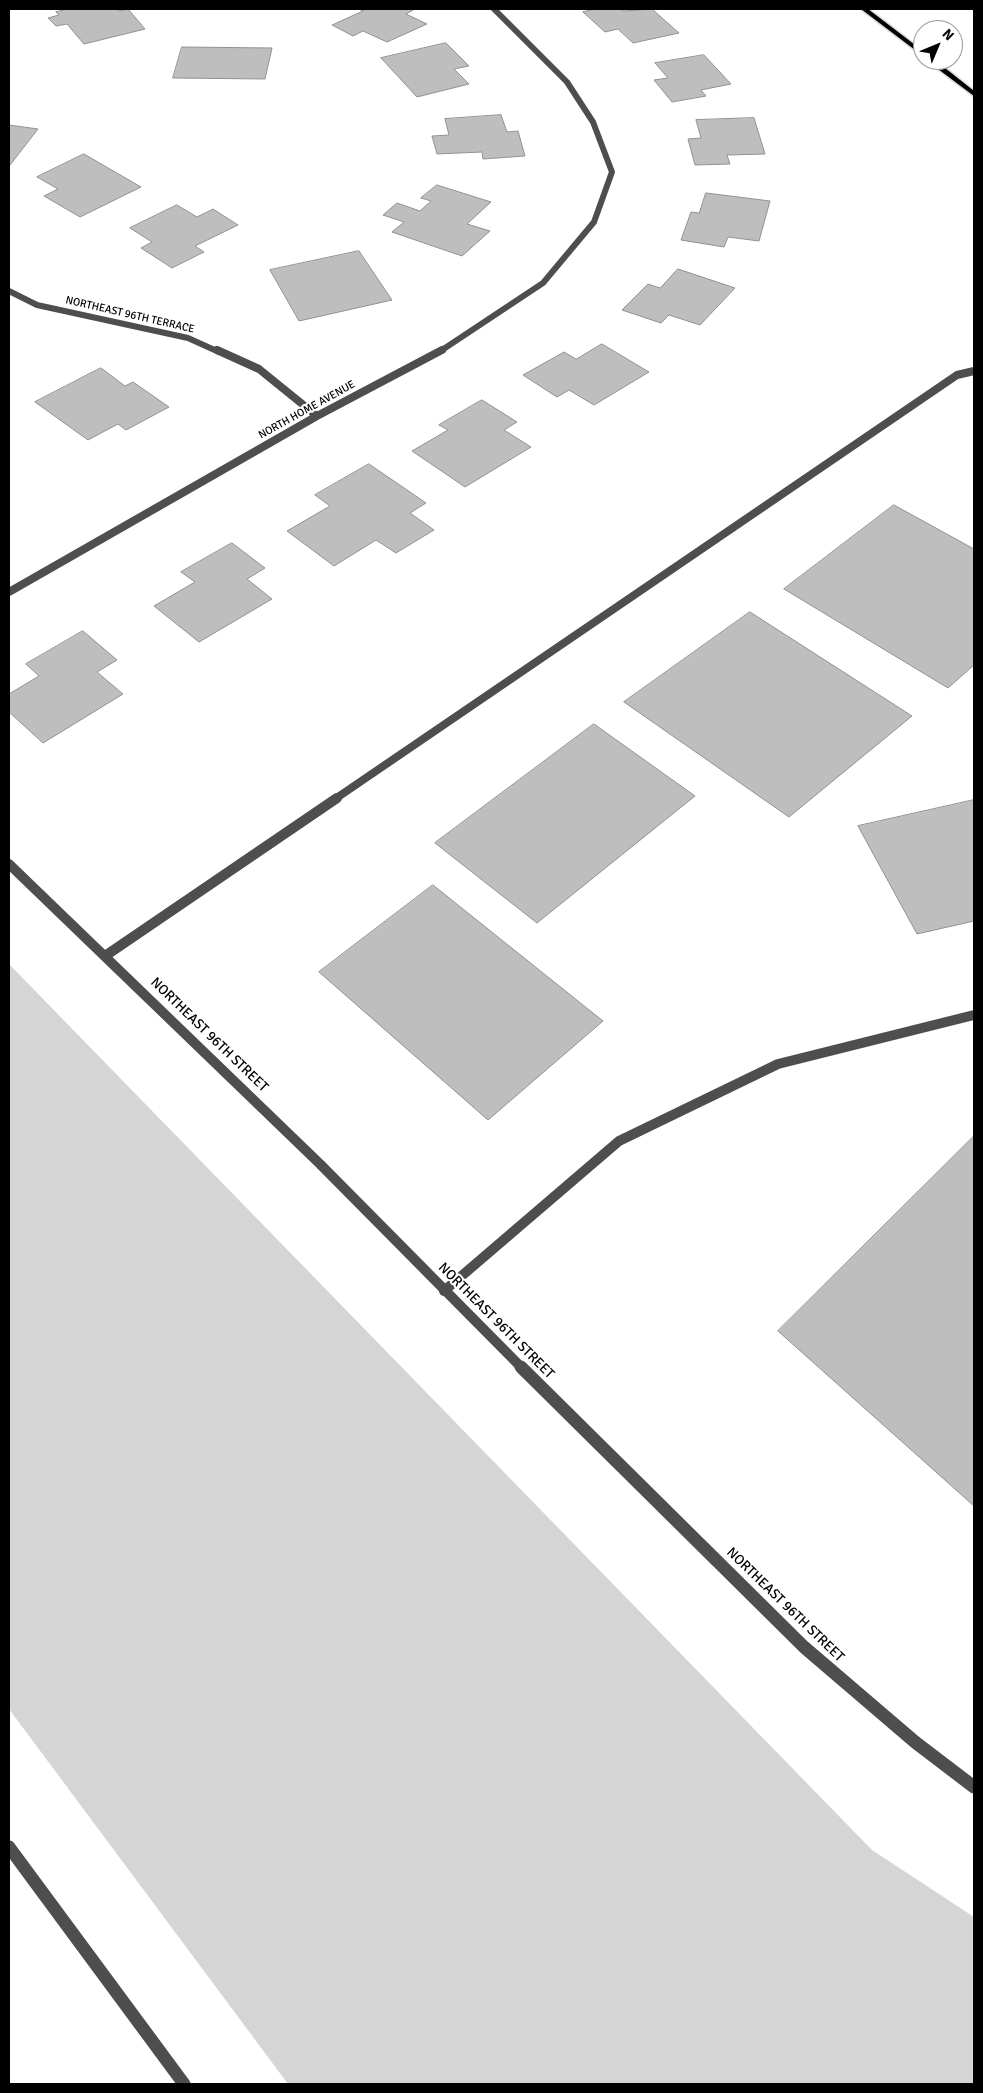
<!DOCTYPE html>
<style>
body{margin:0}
#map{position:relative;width:983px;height:2093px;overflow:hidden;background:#fff;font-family:Signika,sans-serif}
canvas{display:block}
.frame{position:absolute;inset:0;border:10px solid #000;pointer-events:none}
.north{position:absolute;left:913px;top:20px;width:50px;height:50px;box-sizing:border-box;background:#fff;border:1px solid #999;border-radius:50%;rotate:45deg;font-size:14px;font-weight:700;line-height:20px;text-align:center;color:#000}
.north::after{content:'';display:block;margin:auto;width:18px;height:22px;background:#000;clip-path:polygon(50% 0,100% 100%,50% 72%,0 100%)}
</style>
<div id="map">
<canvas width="983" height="2093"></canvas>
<div class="frame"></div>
<div class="north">N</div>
</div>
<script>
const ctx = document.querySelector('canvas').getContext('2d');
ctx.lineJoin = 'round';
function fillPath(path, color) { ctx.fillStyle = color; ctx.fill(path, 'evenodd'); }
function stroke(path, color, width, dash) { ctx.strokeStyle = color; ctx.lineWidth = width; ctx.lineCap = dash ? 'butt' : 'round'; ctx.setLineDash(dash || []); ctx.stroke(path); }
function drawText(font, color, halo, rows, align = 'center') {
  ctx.font = font + ' Signika,sans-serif'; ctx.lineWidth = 4; ctx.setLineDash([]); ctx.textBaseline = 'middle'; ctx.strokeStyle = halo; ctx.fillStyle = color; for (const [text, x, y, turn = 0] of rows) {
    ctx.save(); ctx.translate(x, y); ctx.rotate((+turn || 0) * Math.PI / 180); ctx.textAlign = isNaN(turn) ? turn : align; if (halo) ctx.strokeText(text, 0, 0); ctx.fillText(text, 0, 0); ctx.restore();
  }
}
fillPath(new Path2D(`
 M9 964 872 1850 974 1917V2084H288L9 1709Z`), '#d5d5d5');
const building = new Path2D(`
 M69 9H117L119 11 128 9 145 29 84 44 67 24 56 26 48 18 59 15 56 12Z
 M358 9H410L413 10 406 14 427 24 387 42 363 31 353 36 332 25 363 11Z
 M596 9H621L624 11 652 9 679 33 633 43 618 29 605 32 583 12Z
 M446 43 469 66 454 69 469 84 417 97 381 58Z
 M182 47 272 48 265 79 173 78Z
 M704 55 731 84 701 90 706 96 672 102 654 80 668 78 655 63Z
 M501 115 507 132 518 131 525 156 483 159 482 152 437 154 432 136 449 135 445 119Z
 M754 118 765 154 727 155 730 164 695 165 688 139 701 138 696 120Z
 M9 125 38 129 10 165 9 164Z
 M84 154 141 187 80 217 44 196 58 189 37 177Z
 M437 185 491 202 467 224 490 231 462 256 392 232 404 222 383 215 397 203 420 211 431 201 421 198Z
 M706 193 770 201 759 241 728 237 724 247 681 240 691 212 699 213Z
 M177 205 197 217 213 209 238 225 195 246 204 252 172 268 141 248 152 242 130 228Z
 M359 251 392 300 299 321 270 270Z
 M678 269 735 288 700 325 669 315 661 323 622 310 648 284 660 288Z
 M602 344 649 372 594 405 569 390 557 397 523 375 564 352 576 359Z
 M101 368 125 386 133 382 169 407 126 430 118 424 88 440 35 402Z
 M482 400 517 422 504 430 531 447 465 487 412 451 448 430 439 425Z
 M369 464 426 503 410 513 434 530 396 553 376 540 334 566 287 531 330 506 315 495Z
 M894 505 974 549V665L948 688 784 589Z
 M232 543 265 568 247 579 272 599 199 642 154 606 195 582 181 572Z
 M750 612 912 716 789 817 624 702Z
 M83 631 117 660 97 672 123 694 43 743 9 712V694L39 676 26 664Z
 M594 724 695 796 537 923 435 843Z
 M974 800V921L917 934 858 826Z
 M433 885 603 1021 488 1120 319 972Z
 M974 1136V1506L778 1331Z`);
fillPath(building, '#bebebe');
stroke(building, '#929292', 1);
const primary = new Path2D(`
 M861 9H868L923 51V56Z
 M926 60H935L974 91V96Z`);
stroke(primary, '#dbdbdb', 3);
stroke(new Path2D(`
 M335 799 957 375 974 371`), '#4e4e4e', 8);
stroke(new Path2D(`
 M105 956 337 798
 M444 1291 619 1141 778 1064 974 1015`), '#4e4e4e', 10);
stroke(new Path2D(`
 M9 1847 184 2084`), '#4e4e4e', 13);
stroke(new Path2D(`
 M9 291 37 305 188 338 219 352
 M439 352 543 283 594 222 612 172 593 122 567 82 494 9`), '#4e4e4e', 6);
stroke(new Path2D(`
 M217 350 259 369 317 416
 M9 592 317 416 442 350`), '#4e4e4e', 8);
stroke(new Path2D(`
 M9 864 320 1164 522 1368`), '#4e4e4e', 10);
stroke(new Path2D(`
 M521 1367 804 1647 915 1742 974 1787`), '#4e4e4e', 13);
fillPath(primary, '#000');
drawText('11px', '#000', '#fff', [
 ["NORTHEAST 96TH TERRACE",130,315,13],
 ["NORTH HOME AVENUE",307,410,-29]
]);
drawText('14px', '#000', '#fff', [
 ["NORTHEAST 96TH STREET",209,1035,44],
 ["NORTHEAST 96TH STREET",496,1321,45],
 ["NORTHEAST 96TH STREET",785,1605,44]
]);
</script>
